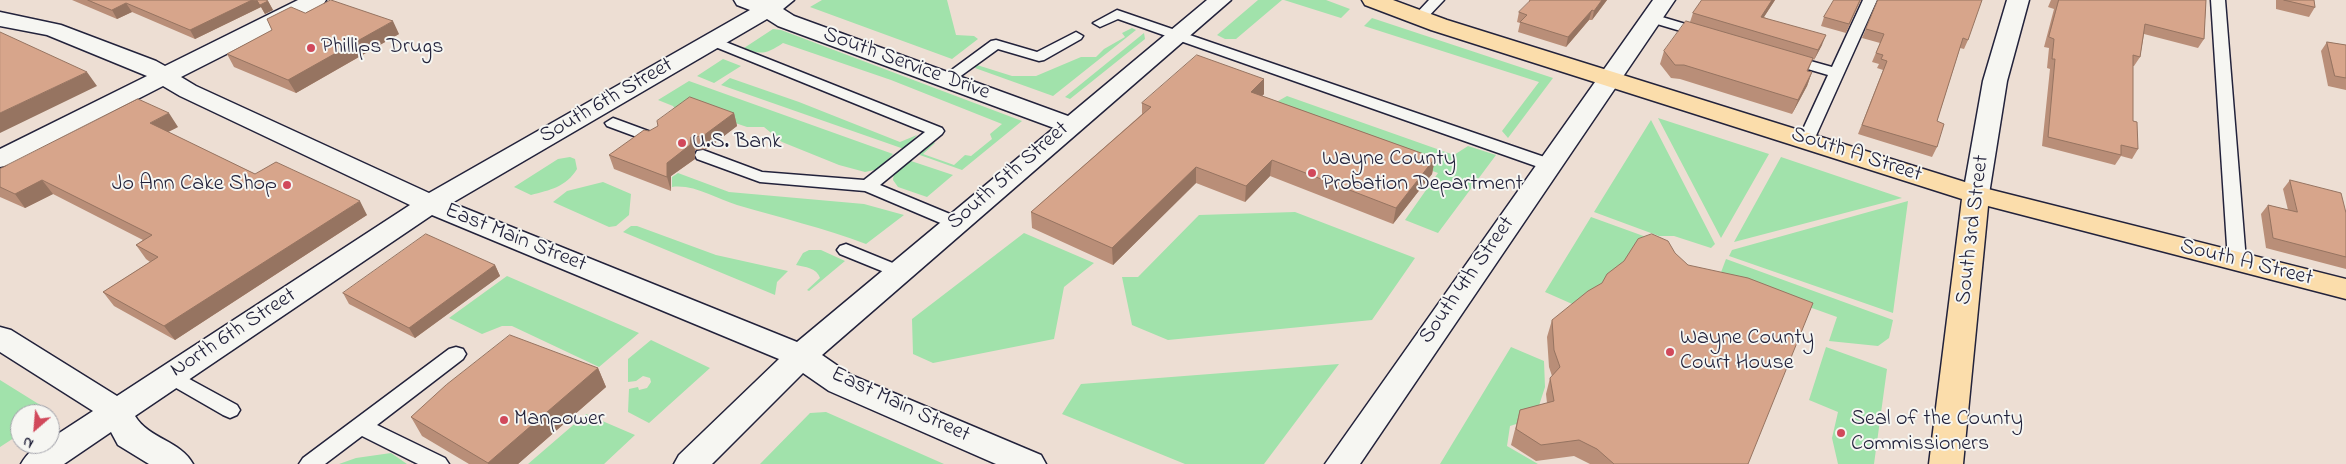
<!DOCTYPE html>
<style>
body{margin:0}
#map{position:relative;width:2346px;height:464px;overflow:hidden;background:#edded3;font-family:"Indie Flower",sans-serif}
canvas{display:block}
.north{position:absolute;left:10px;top:404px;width:50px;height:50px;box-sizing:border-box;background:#f6f6f2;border:1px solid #a1a1a9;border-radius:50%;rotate:207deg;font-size:14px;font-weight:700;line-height:20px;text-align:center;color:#22223b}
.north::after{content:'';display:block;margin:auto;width:18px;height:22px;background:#d1495b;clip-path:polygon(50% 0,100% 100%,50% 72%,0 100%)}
</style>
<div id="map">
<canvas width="2346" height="464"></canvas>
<div class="north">N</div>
</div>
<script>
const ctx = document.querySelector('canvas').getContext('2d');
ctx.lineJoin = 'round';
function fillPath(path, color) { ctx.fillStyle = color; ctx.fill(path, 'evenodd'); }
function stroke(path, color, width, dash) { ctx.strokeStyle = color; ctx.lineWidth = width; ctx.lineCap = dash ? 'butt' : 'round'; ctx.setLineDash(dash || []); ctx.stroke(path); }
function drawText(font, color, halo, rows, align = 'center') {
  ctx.font = font + ' "Indie Flower",sans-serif'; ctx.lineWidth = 4; ctx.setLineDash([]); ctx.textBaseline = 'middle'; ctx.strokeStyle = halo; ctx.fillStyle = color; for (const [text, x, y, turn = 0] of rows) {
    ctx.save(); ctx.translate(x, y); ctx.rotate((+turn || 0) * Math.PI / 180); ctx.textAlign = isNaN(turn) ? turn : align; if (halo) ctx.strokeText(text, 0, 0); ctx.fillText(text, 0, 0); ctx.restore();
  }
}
fillPath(new Path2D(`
 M822 0H947L956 35 974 36 978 39 952 59 810 7Z
 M1258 0H1282L1236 39H1225L1217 35Z
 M1284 0H1326L1350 9 1341 18Z
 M1372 18 1553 78 1508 138 1502 131 1539 82 1364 26Z
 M1132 28 1136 30 1053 96 975 68 977 65 1012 76H1036L1081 57H1096L1104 49 1125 37 1122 33Z
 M773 29 781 30 1022 121 962 170 917 154 933 142 935 143 923 154 954 165 965 155 971 156 992 139 990 134 1002 124 891 80 783 43C768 53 761 56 744 48Z
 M1144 33 1145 39 1070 99 1065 97Z
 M723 59 741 66 714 83 697 76Z
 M730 78 799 102 900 142 917 135 904 149 721 85Z
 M689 81 893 154 879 169 865 172 839 165 782 142 764 127H747L694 109 677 112 673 106 658 100Z
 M1287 96 1454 155 1468 146 1496 155 1438 233 1405 220 1438 173 1264 109Z
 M1658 118 1769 154 1721 238Z
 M1651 120 1715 244 1711 248 1674 236H1659L1594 212Z
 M570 157 575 159 577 169C566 187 550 190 531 195L514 187 558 159Z
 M1781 157 1902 198 1734 242Z
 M908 160 953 175 927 197 898 187 893 180 894 173Z
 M678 173 729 192 864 204 904 215 866 244C824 228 781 218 737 205 717 199 694 184 672 187V177Z
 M603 182 631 194 629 215 616 226 609 227 553 202 567 191Z
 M1908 201 1893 313 1729 256 1732 250Z
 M1295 212 1415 258 1372 320 1168 340 1132 325 1122 277H1138L1199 215Z
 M1591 217 1649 238 1579 307 1545 292Z
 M631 226H637L716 255 788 271 777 282 775 295 623 232Z
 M1024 233 1094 263 1064 287 1054 339 933 363 913 354 912 319Z
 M809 250H821L845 261 809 291 807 290 820 278C817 268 805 267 796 265L803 253Z
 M1726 259 1893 320 1889 338 1878 346 1829 341 1837 317 1720 275Z
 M507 276 639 333 599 367 512 326H502L482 334 449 318Z
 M651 340 710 368 649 423 628 412 629 389 638 387 639 390 647 388 651 382 650 378 643 376 636 381 628 382V359Z
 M1511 347 1544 361 1545 387 1535 418 1510 426 1507 446 1538 464H1440Z
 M1826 347 1887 369 1874 464H1838L1832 438 1838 412 1809 400Z
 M1339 364 1264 464H1185L1062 414 1081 384Z
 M0 380 53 413 50 415 20 414V434L0 447Z
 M826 412 944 464H760L810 413Z
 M586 414 635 435 604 464H528Z
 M391 453 407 464H339L356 458Z`), '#a1e2ab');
const service = new Path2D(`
 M1429 0H1444L1425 20H1415L1413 17Z
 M1863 0H1877L1814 140 1812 143H1800L1798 140 1828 75 1784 62 1782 59 1789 55 1832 67Z
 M2211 0H2225L2246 261 2243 265 2237 267 2231 265 2228 261Z
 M1117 10 1556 161 1558 165 1556 169H1544L1118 19 1100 27 1093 23Z
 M1652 14 1709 31 1711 34 1704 38 1647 21 1645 18 1647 15Z
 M1076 32 1083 36 1081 39 1044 60 1039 61 998 49 951 83 946 85 938 80 991 41 996 40 1037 52Z
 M713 37 942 128 944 131 942 134 880 185 962 219 965 223 962 227H950L865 191 760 182 697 159 695 155 697 151 703 150 762 172 864 180 925 132 708 44 706 41 708 38Z
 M613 118 659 135 661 138 653 143 607 126 605 123Z
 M846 244 905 268 908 272 905 276 899 278 840 254 837 250 840 246Z
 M456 347 463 349 466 354 463 359 377 425 445 458 449 464H418L362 436 325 464H299L303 458 449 349Z
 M171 369 237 405 240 410 237 415 230 418 223 415 164 381 161 376 164 371Z`);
const minor = new Path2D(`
 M298 0H326L323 5 181 77 196 86 429 193 750 10 737 5 734 0H794L783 9 794 16 1068 116 1207 0H1231L822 355 851 375 1041 455 1046 464H996L829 391 803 373 712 464H674L679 455 779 359 432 215 135 416C149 439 181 441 193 464H149L118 445 111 432 64 464H21C27 453 37 444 50 444V439L93 411 0 352V327L11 330 117 396 410 205 180 96 163 86 9 165 0 167V149L147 76 47 35 0 26V12L61 25 156 61 165 66ZM767 19 778 26 1054 128 797 342 452 203Z
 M1653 0H1675L1360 464H1325Z
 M2007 0H2029L2007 81 1989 194 1985 200 1976 202 1967 200 1963 194 1983 81Z`);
const primary = new Path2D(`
 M1362 0H1393L1447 20 1984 188 2346 279V299L1988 206 1963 464H1929L1962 199 1431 30 1365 5Z`);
stroke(service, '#22223b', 3);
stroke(minor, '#22223b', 3);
stroke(primary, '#22223b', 3);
fillPath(service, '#f6f6f2');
fillPath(minor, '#f6f6f2');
fillPath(primary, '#fbddab');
fillPath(new Path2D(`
 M72 0H266L268 1 273 10 265 14 261 7 195 39 132 12 117 19Z
 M1529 0H1607L1592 20H1589L1566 47 1518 32 1520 23 1517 22 1519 12 1529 3Z
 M1702 0H1775L1764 17 1822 45 1814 60 1813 59 1808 71 1812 72 1807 86 1792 114 1680 79 1671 78 1660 64 1664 51 1690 22 1693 13Z
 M1834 0H1861L1846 33 1821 26 1824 17Z
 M1878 0 1968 40 1964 49 1960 48 1937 121V147L1932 157 1858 134 1883 70 1877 68 1879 64 1872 62 1880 43 1862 38Z
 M2051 0H2206L2204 39 2198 48 2144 34 2140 57 2134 66H2133V121L2138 149 2132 159 2121 156 2115 165 2042 146 2050 69 2047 68 2049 48 2044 47 2054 9 2048 7Z
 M2276 0H2314L2315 7 2309 17 2276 9Z
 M305 13 399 34 296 93 234 67 227 54Z
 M2327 42 2346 45V90L2328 86 2321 51Z
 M1264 79V94L1262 96 1435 158 1432 174 1393 224 1270 176 1245 202 1196 183 1113 265 1032 228 1031 212 1142 114V103Z
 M734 113 737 126 707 149 695 150V159L671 176V191L614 169 609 155 649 131Z
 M178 127 168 132 255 174 367 215 175 340 114 306 103 292 150 262 146 259 136 245 143 240 53 194 25 208 0 197V169Z
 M2290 180 2346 213V269L2266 248 2261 214 2268 205 2288 210 2283 189Z
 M495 265 500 276 415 338 349 304 343 293Z
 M1552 320 1748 464H1590L1574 456 1536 461 1511 445 1520 410 1547 403 1546 394 1550 378 1552 376 1549 367 1547 337Z
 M598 368 606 387 518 464H469L422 436 411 417Z`), '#b98e78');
fillPath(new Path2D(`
 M252 0 268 1 273 10 265 14 261 7 195 39 190 30Z
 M1602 0H1607L1592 20 1594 11Z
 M1772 0H1775L1758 26 1761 17Z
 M126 3 132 12 117 19 112 10Z
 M1592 10 1589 20 1566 47 1568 37Z
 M393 21 399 34 296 93 288 80Z
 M1826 35 1822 45 1814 60 1818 50Z
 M87 72 97 86 0 133V113Z
 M1812 72 1807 86 1792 114 1798 100Z
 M1264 79V94L1250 108 1251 92Z
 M169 113 178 127 158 137 150 123Z
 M734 113 737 126 707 149 703 136Z
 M691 137 695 150V159L671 176V191L667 177V163Z
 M1435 158 1432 174 1393 224 1396 208Z
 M1272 160 1270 176 1245 202 1246 186Z
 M1196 167V183L1113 265 1112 248Z
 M42 180 53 194 25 208 15 194Z
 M360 201 367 215 175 340 164 326Z
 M495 265 500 276 415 338 409 328Z
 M598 368 606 387 518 464H488V463Z`), '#967461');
const building = new Path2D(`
 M88 0H252L190 30 126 3 112 10Z
 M257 0H266L268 1 260 5Z
 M331 0 393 21 288 80 227 54 272 30 267 19 291 7 305 13Z
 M1531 0H1602L1594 11 1592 10 1568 37 1520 22 1527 15 1519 12Z
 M1702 0H1772L1761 17 1826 35 1818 50 1693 13Z
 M1834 0H1860L1849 24 1824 17Z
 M1878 0H1982L1968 40 1963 38 1937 121 1944 124 1937 147 1862 125 1887 61 1881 59 1883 55 1876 53 1884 34 1866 29Z
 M2059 0H2206L2204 39 2145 24 2140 57 2133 55V121L2137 122 2138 149 2121 145V155L2048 137 2055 59H2052L2054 39 2049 37Z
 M2284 0H2314L2315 7Z
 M1686 21 1813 58 1807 71 1812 72 1798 100 1684 65H1675L1664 51Z
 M0 32 87 72 0 113Z
 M2327 42 2346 45V78L2335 76Z
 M1197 55 1264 79 1251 92 1435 158 1396 208 1272 160 1246 186 1196 167 1112 248 1031 212 1151 107 1142 103Z
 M690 97 734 113 703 136 691 137 690 145 667 163V177L609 155 644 130 649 131 658 126 657 121Z
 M138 99 169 113 150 123 255 174 276 162 360 201 164 326 103 292 158 257 136 245 152 235 42 180 15 194 0 187V169Z
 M2290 180 2341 193 2346 213V257L2273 238 2268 205 2297 212Z
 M426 234 495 265 409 328 343 293Z
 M1652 234 1668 241 1675 253 1688 265 1748 278 1813 303 1748 464H1614L1597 449 1579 440 1541 445 1516 429 1520 410 1554 401 1550 378 1560 367 1554 350 1552 320 1588 291 1602 283 1607 274 1624 261 1638 239Z
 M510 335 598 368 488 463 411 417 446 385Z`);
fillPath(building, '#d7a58b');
stroke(building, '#967461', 1);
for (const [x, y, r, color] of [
 [311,48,5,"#d1495b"],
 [682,143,5,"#d1495b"],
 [1312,173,5,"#d1495b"],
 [287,185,5,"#d1495b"],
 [1670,352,5,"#d1495b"],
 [504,420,5,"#d1495b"],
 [1841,433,5,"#d1495b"]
]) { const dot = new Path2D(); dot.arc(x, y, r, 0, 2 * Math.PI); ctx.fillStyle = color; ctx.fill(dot); stroke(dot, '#f6f6f2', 2); }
drawText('22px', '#22223b', '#f6f6f2', [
 ["Phillips Drugs",321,48],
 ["U.S. Bank",692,143],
 ["Wayne County",1322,160],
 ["Probation Department",1322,185],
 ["Jo Ann Cake Shop",277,185,"right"],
 ["Wayne County",1680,339],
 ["Court House",1680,364],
 ["Manpower",514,420],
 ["Seal of the County",1851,420],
 ["Commissioners",1851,445]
], 'left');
drawText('22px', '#22223b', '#f6f6f2', [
 ["South Service Drive",906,65,20],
 ["South 6th Street",607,102,-30],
 ["South A Street",1856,156,18],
 ["South 5th Street",1009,177,-41],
 ["South 3rd Street",1974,230,-83],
 ["East Main Street",515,239,22],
 ["South A Street",2246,264,14],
 ["South 4th Street",1468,281,-55],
 ["North 6th Street",234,334,-33],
 ["East Main Street",900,406,25]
]);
</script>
